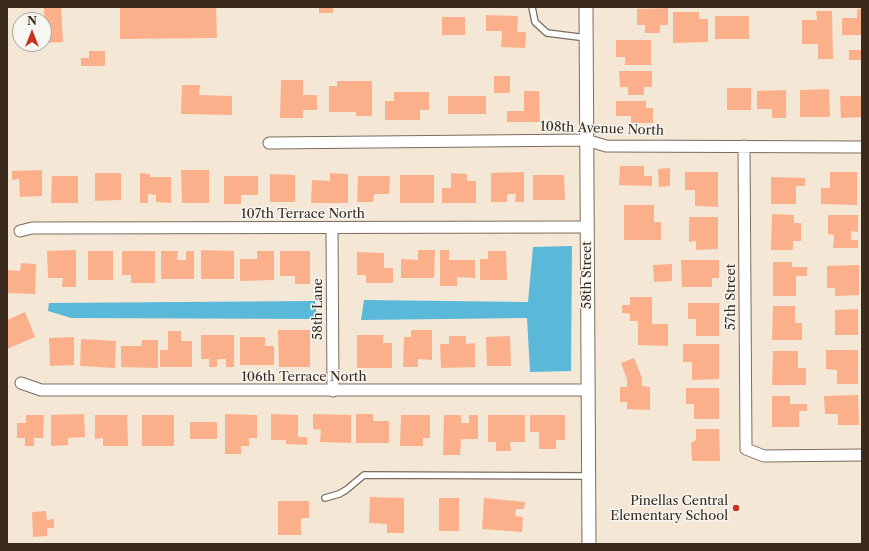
<!DOCTYPE html>
<style>
body{margin:0}
#map{position:relative;width:869px;height:551px;overflow:hidden;background:#f5e7d5;font-family:"Libre Caslon Text",serif}
canvas{display:block}
.frame{position:absolute;inset:0;border:8px solid #3b2a1e;pointer-events:none}
.north{position:absolute;left:12px;top:12px;width:40px;height:40px;box-sizing:border-box;background:#f6f6f2;border:1px solid #aba49d;border-radius:50%;rotate:0deg;font-size:11px;font-weight:700;line-height:16px;text-align:center;color:#3b2a1e}
.north::after{content:'';display:block;margin:auto;width:14px;height:18px;background:#c8321e;clip-path:polygon(50% 0,100% 100%,50% 72%,0 100%)}
</style>
<div id="map">
<canvas width="869" height="551"></canvas>
<div class="frame"></div>
<div class="north">N</div>
</div>
<script>
const ctx = document.querySelector('canvas').getContext('2d');
ctx.lineJoin = 'round';
function fillPath(path, color) { ctx.fillStyle = color; ctx.fill(path, 'evenodd'); }
function stroke(path, color, width, dash) { ctx.strokeStyle = color; ctx.lineWidth = width; ctx.lineCap = dash ? 'butt' : 'round'; ctx.setLineDash(dash || []); ctx.stroke(path); }
function drawText(font, color, halo, rows, align = 'center') {
  ctx.font = font + ' "Libre Caslon Text",serif'; ctx.lineWidth = 3; ctx.setLineDash([]); ctx.textBaseline = 'middle'; ctx.strokeStyle = halo; ctx.fillStyle = color; for (const [text, x, y, turn = 0] of rows) {
    ctx.save(); ctx.translate(x, y); ctx.rotate((+turn || 0) * Math.PI / 180); ctx.textAlign = isNaN(turn) ? turn : align; if (halo) ctx.strokeText(text, 0, 0); ctx.fillText(text, 0, 0); ctx.restore();
  }
}
fillPath(new Path2D(`
 M572 246 571 371 530 372 527 318 361 320 364 300 528 302 533 247Z
 M315 301 317 319 71 318 48 311 49 303Z`), '#5ab9d8');
fillPath(new Path2D(`
 M120 7H216L217 38 120 39Z
 M319 7H333V13H319Z
 M44 8H61L63 42 45 43Z
 M668 8V25H660V33H645V25H637V9Z
 M857 9H862V35H842V18H857Z
 M816 11H832L833 59H818V44H802V20H817Z
 M673 12H699V19H708V42L673 43Z
 M486 15 518 16 517 32H526L525 48 501 47 502 31H486Z
 M715 16H749V39H715Z
 M442 17H465V35H442Z
 M616 40H651V65H625V57H616Z
 M849 50H862V60H849Z
 M89 51H105V66H81V58H89Z
 M619 71H652V87H644V95H628V87H620Z
 M494 76H510V93H494Z
 M281 80H303V95H317V110H303V118H280Z
 M337 81H372V116H356V112H329V86H337Z
 M182 85H200L199 95 232 96V115L181 114Z
 M727 88H751V110H727Z
 M829 89 830 117H800V90Z
 M786 90V118H772V109H757V91Z
 M524 91H539L540 122H507V111H524Z
 M394 92H429V110H420V120H385V101H394Z
 M448 96H486V114H448Z
 M840 96H862V117L841 118Z
 M616 101H646V108H653V123H631V116H616Z
 M620 166H644V176H652V186L619 185Z
 M670 168V186L659 187 658 169Z
 M42 170V196L20 197 19 179 12 180V171Z
 M181 170H209V203H182Z
 M524 172V202H515L516 194H507V202H491V173Z
 M685 172H718V207L695 206V190H685Z
 M830 172H857V205L821 204V188H830Z
 M95 173H121V200L95 201Z
 M140 173 150 174V177H171V203L156 202V195L148 194V203H140Z
 M330 173 348 174V203H311L312 180 330 181Z
 M451 173 467 174V181H476V203H442V188H451Z
 M270 174 295 175V202H270Z
 M400 175H434V203H400Z
 M533 175H564L565 200H533Z
 M52 176H78V203H51Z
 M224 176H258V195H241V204H224Z
 M358 176H390L389 194H374L373 202H357Z
 M771 177 805 178V186H796V204H771Z
 M624 205H654V222H661V240H624Z
 M772 214 794 215V223H801V241H793V250H771Z
 M828 215H858V232L851 231V240H858V248H833L834 235 828 234Z
 M689 217H718V249L696 250V241L689 242Z
 M76 250V287H62L63 278H48L47 251Z
 M201 250 234 251V279H201Z
 M418 250H435L434 278H401V259L418 260Z
 M440 250H449V260H475V278L457 277V286H440Z
 M88 251H113V280H88Z
 M122 251H155V283H131V275H122Z
 M161 251H178L177 260H186V251H194V279H161Z
 M257 251H274V280L240 281V259H257Z
 M280 251H310V284H295V276H280Z
 M488 251H506L507 280H480V259H488Z
 M357 252 384 253V268H393V283H366V275H357Z
 M681 260H719V278H712V287H682Z
 M773 262H792V267H807V276H796V296H773Z
 M21 263 36 264 35 294 7 293V270L20 271Z
 M672 264V281L654 282 653 265Z
 M859 265V295L835 296V288H827V266Z
 M630 297H652V324H668V346L638 345V321H630V314L622 313V305H630Z
 M688 303H719V336H696V319H688Z
 M773 306H795V323H802V340H772Z
 M858 309V335H835V310Z
 M25 312 35 337 7 349V320Z
 M278 330H310V367H279Z
 M411 330H432V360L418 359V367H403L404 337H411Z
 M168 331H181V341H192V367H160V350H168Z
 M201 335H234V367H226V359H217V367H209V359H201Z
 M357 335H383V343H392V368H357Z
 M449 336H466V344L475 343V367L441 368 440 344H449Z
 M510 336 511 366H487L486 337Z
 M74 337V365L50 366 49 338Z
 M240 337H265V346H274V365H240Z
 M81 339 116 341 115 368 80 366Z
 M142 340H158V368L121 367V346H141Z
 M683 344H719V379L692 380V362H683Z
 M826 350H858V384H837V370L826 369Z
 M773 351H798V368H806V385H772Z
 M634 358 642 378V386L650 387V410L627 409V402H620V387H627V379L621 363Z
 M686 388H719V419H694V404H686Z
 M858 395 859 425H838V414H825L824 396Z
 M772 396H790V404H807V411H799V427H772Z
 M84 414 85 437 68 438V445L51 446V415Z
 M225 414 257 415V438H249V446H241V454H225Z
 M271 414 298 415V437H307V445L286 444V440H271Z
 M313 414 351 415V443L320 442 321 430 313 429Z
 M356 414H373V421H389V443H356Z
 M26 415H44L43 438H34V446H25V438H17V423H26Z
 M95 415H127L128 446H103V438L95 439Z
 M142 415H174V446H142Z
 M401 415H430V438H423V446H400Z
 M444 415H461V423H469V415H478V439H461L460 455H443Z
 M488 415H525V442H510L511 451H496V442H488Z
 M530 415H565V440H556V449H539V432H530Z
 M190 422H217V439H190Z
 M696 429H719L720 461H692L691 443 696 440Z
 M370 497 404 498V533H387V524L369 523Z
 M439 498H459V531H439Z
 M484 498 525 502 524 509H516L515 516 523 517 522 532 482 529Z
 M278 501H309V518H301V535H278Z
 M46 511 47 520 54 519V528H47V536L33 537 32 512Z`), '#fbb08b');
const service = new Path2D(`
 M532 7 535 22 547 33 587 38
 M325 498 339 494 346 490 364 475 589 476`);
const minor = new Path2D(`
 M269 143 586 140 606 146 862 147
 M744 146 746 449 764 456 862 455
 M332 228 333 391
 M20 231 32 228 587 227
 M21 383 41 390H588`);
const tertiary = new Path2D(`
 M586 7 589 544`);
stroke(service, '#7c6c5e', 8);
stroke(minor, '#7c6c5e', 13);
stroke(tertiary, '#7c6c5e', 15);
stroke(service, '#fff', 5.5);
stroke(minor, '#fff', 11);
stroke(tertiary, '#fff', 13);
for (const [x, y, r, color] of [
 [736,508,4,"#c8321e"]
]) { const dot = new Path2D(); dot.arc(x, y, r, 0, 2 * Math.PI); ctx.fillStyle = color; ctx.fill(dot); stroke(dot, '#f6f6f2', 1.5); }
drawText('13px', '#3b2a1e', '#f6f6f2', [
 ["108th Avenue North",602,129,2],
 ["107th Terrace North",303,214],
 ["58th Street",587,275,-90],
 ["57th Street",731,297,-90],
 ["58th Lane",318,309,-90],
 ["106th Terrace North",304,377]
]);
drawText('13px', '#3b2a1e', '#f6f6f2', [
 ["Pinellas Central",728,501],
 ["Elementary School",728,516]
], 'right');
</script>
